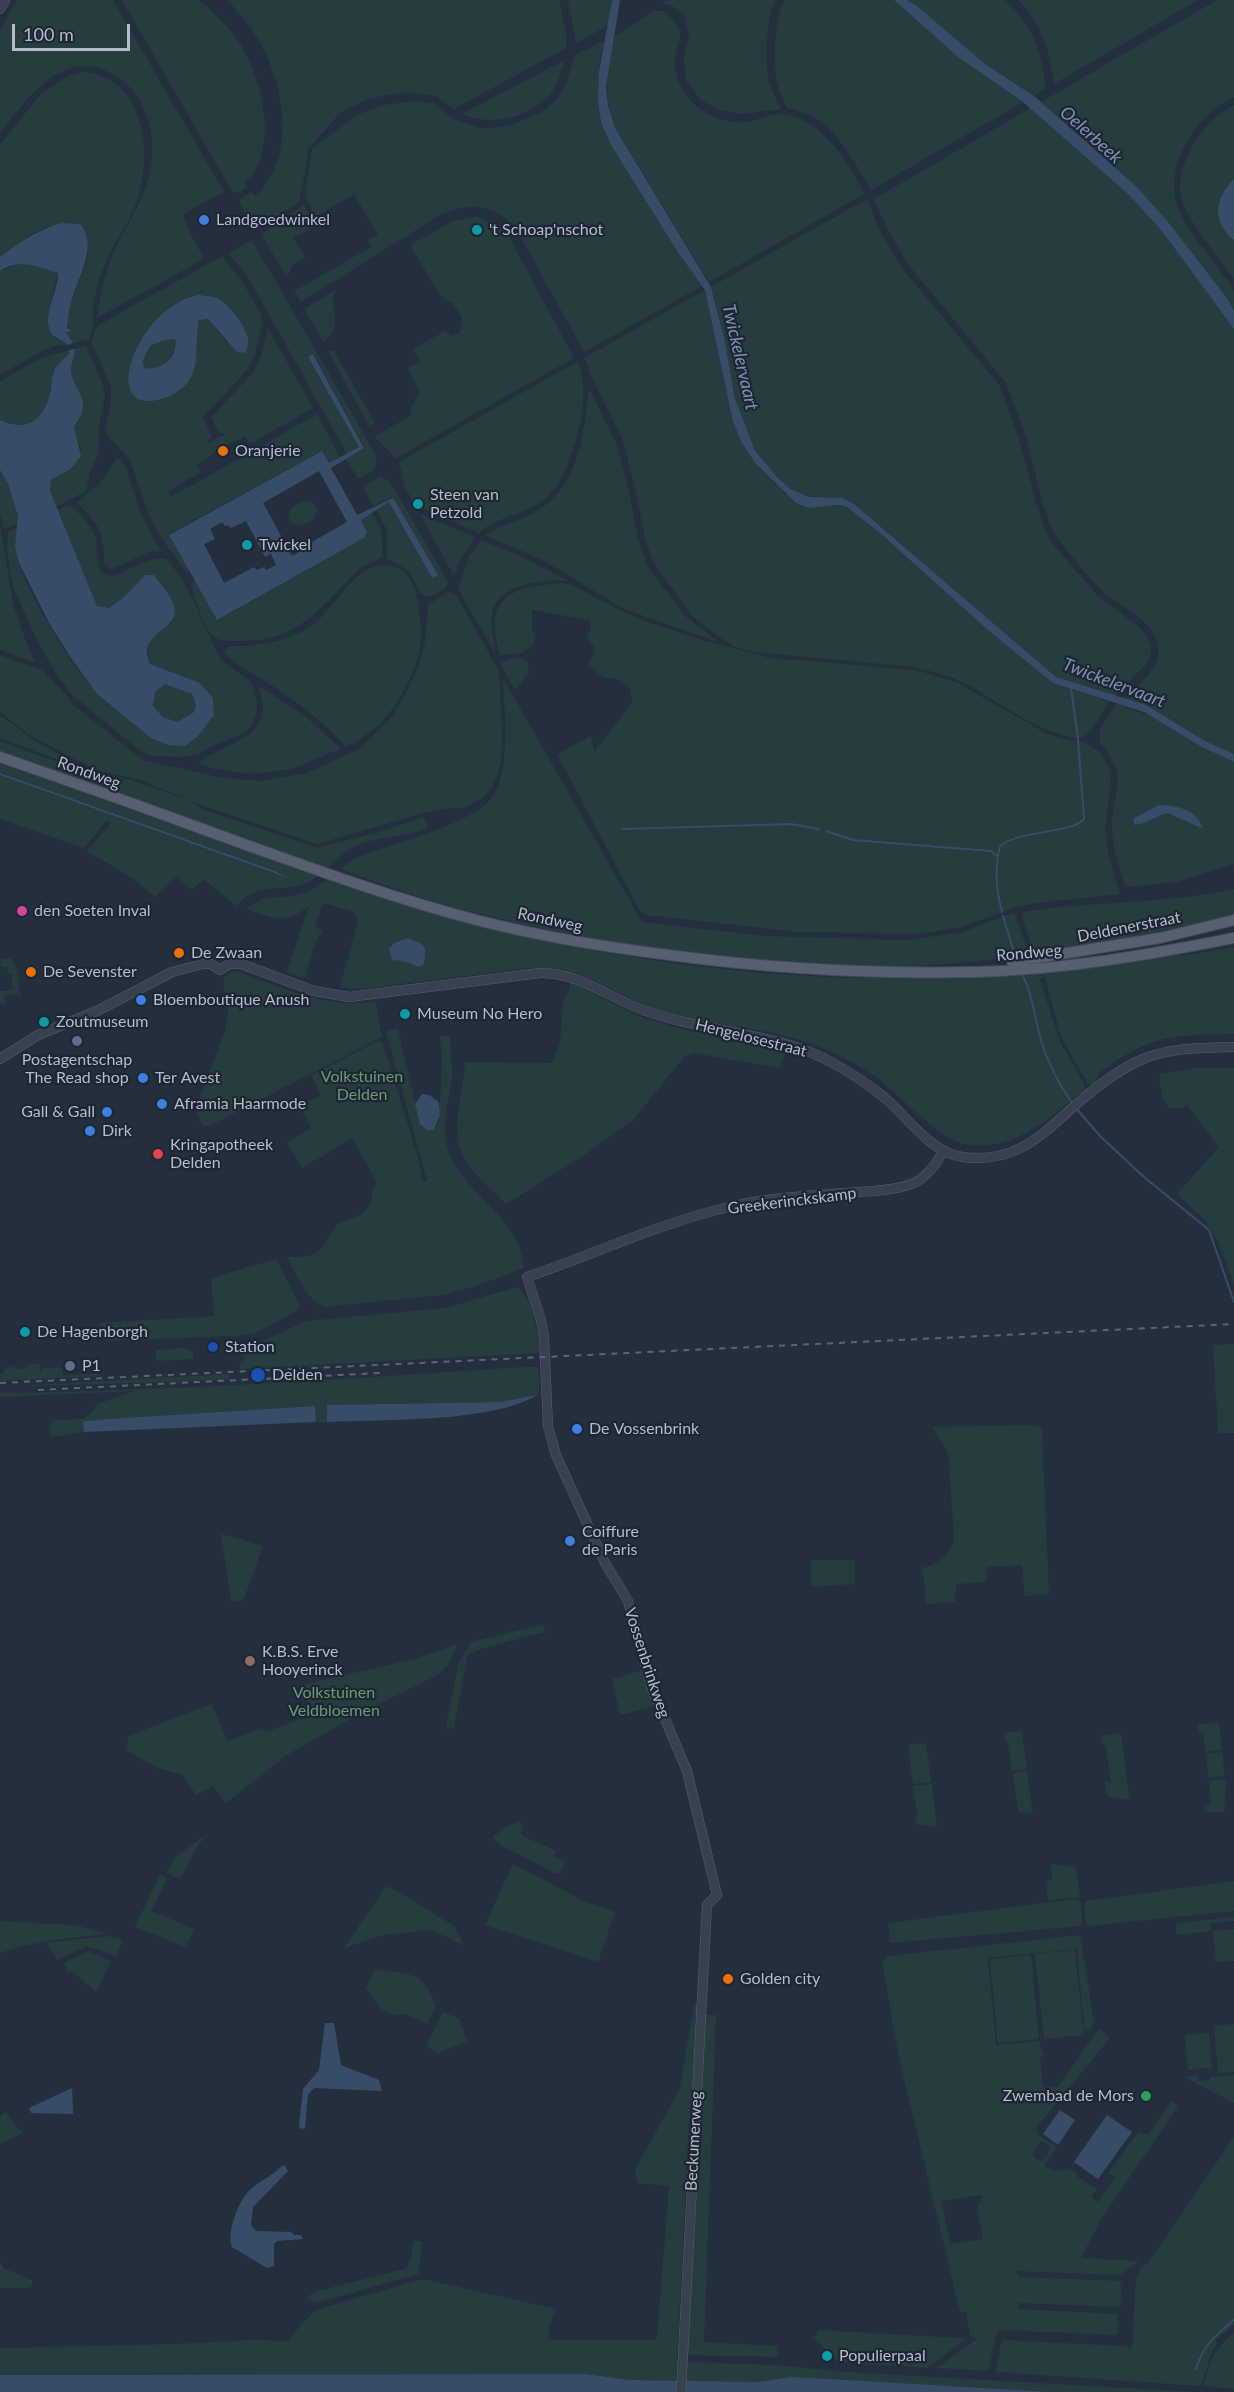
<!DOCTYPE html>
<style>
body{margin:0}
#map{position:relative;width:1234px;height:2392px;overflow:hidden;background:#242f3e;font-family:Lato,sans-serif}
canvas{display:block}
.scale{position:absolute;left:12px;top:24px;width:118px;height:27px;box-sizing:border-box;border:3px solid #b4bcc9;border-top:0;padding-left:8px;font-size:18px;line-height:21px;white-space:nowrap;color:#b4bcc9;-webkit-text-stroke:4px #1d2633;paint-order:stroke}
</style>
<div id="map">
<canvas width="1234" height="2392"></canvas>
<div class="scale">100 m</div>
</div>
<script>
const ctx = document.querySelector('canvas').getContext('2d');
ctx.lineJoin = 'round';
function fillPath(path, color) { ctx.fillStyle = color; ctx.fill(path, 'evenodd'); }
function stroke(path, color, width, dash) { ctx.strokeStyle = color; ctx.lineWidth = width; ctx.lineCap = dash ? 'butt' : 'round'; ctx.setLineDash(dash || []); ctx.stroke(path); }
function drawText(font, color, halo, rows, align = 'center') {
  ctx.font = font + ' Lato,sans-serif'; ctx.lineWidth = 4.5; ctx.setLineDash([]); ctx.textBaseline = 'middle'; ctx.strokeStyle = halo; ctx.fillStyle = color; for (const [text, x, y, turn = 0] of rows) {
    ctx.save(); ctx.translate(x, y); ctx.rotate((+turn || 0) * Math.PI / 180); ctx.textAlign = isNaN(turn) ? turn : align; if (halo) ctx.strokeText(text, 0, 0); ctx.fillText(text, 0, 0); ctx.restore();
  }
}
fillPath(new Path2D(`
 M17 0H113L224 192 193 208 183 215 188 229 204 259 97 318C99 295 108 264 118 243 138 205 158 178 151 132 147 110 136 88 116 76 65 44 28 97 0 133V30Z
 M122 0H198C215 12 231 29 242 47 262 80 280 154 245 182L248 187 238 193 232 191Z
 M227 0H559L567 37 566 48 454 109 436 96 411 93 391 94 366 100 340 113 308 149 303 184 299 202 255 231 240 204V200L251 192 255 196C296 159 285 88 261 44 252 28 240 13 227 0Z
 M568 0H612L607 26 576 43Z
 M667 0H775C766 21 766 54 768 77 769 87 777 99 781 109L739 114 717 109 700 99 686 80 684 57 689 35 684 15 671 5 661 4Z
 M784 0H894L958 57 1023 102 871 190C856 165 837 127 809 115 803 112 794 110 787 108 783 98 777 87 776 76 773 52 775 22 784 0Z
 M907 0H1005C1034 27 1041 50 1046 88L1034 96 985 64Z
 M1018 0H1198L1054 84C1050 52 1042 23 1018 0Z
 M1217 0H1234V97C1210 110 1192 128 1181 153 1161 206 1189 227 1218 268 1222 275 1231 283 1234 291 1234 296 1234 304 1234 310L1169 223 1137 187 1041 102Z
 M653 11H664C670 17 679 24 680 33 681 42 675 51 675 60 673 81 688 102 706 113 715 119 735 124 746 122 758 120 769 114 782 114 816 115 853 165 864 194L709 282 615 128C603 90 607 74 615 36Z
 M604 41 600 61 598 100 605 132 679 254 702 286 584 352 515 227C494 204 468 202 440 215L301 302 294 291 371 247 368 240 378 235 354 194 315 217 305 196 312 149 359 114 384 105 413 101 433 103 453 119 479 128H494L511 125 542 112 556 100 566 85 575 55Z
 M565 60C561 70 558 86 550 95 528 118 490 127 462 114Z
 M83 72C146 77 154 156 136 204 127 227 111 247 103 269 99 279 96 290 94 300 92 312 96 331 87 340L73 343 65 331 68 330C61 300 92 273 88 242 87 236 82 230 80 224 51 217 21 240 0 257V144L42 93 66 77Z
 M1234 105V179C1217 197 1213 222 1234 240V279C1221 260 1188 221 1182 201 1174 176 1191 143 1208 125 1215 117 1225 111 1234 105Z
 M1031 108 1129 195 1161 230 1234 329V754L1205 741 1146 705 1123 698C1135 687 1155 673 1158 656 1164 623 1118 607 1100 589 1085 573 1071 556 1058 539L1052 530 1043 504 1026 437 1006 383 907 263 887 228 874 199Z
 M867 199 880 231 901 267 1000 386 1019 439 1038 509 1046 533 1052 543 1097 595 1139 627 1147 636 1151 648V655L1147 663 1115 696 1056 677 854 504C834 493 812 501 792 490 725 452 734 349 711 287Z
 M304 205 315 226 293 238 305 257 293 264 289 273 285 274 261 234Z
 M477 217 498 224 507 233 574 358 396 458 375 437 411 415V407L420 393 408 368 420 361 413 349 445 331 452 336 460 333 462 321 461 315 453 304 440 295 410 245 455 220Z
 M252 240 377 457 375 469 358 479 346 458 364 447 314 354 308 357 359 447 347 454 249 279 229 253Z
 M222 256 243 283 260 312 262 324 254 356 248 369 203 417 212 437 208 440 207 444 227 433H219L211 417 253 373 260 358 268 328 313 408 250 444 245 437 218 448 208 458 197 465 201 472 168 491 171 497 317 414 340 457 329 463 322 451 169 534 190 572 187 573 160 536 149 515 130 460 107 435 106 426 111 402V387L92 343 94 333 99 325ZM223 302 227 343 208 319 199 321 197 331 136 397 138 343Z
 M21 263 36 265 58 273 50 308 48 328 56 338 67 345 55 346 40 352 0 375V271Z
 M335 290C326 310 348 323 323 342L304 309Z
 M705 290 733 422 755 463 773 482 796 503 847 507 880 533 989 631 1053 683 1109 702C1101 714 1093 735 1078 739 1034 731 1002 703 964 683 948 675 931 671 914 667L753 652 732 646 692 616 653 562 645 538 636 493 623 440 589 372 588 365 584 358Z
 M175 339C178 358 161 371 144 368L143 360 150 346 165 340Z
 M84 346 87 348 102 382 105 395 99 425V452L90 473 86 491 56 507 50 491 51 480C71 472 75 468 81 448L76 438 74 427C93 404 77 395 71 373 70 366 75 357 75 349Z
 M69 350V354C64 359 56 366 54 372 51 377 52 385 51 391 44 419 29 433 0 420V381L39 359Z
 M328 351H334L375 423 369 426Z
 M577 362C595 389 572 475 548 496 528 515 498 515 479 533L415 505 405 487 399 462Z
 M589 388 616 443 630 495 638 539 647 566 686 617 720 643 622 608 545 561 485 535C501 524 519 522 536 512 580 485 583 435 589 388Z
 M118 457 126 468 142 517 161 551 149 552 112 569 106 566 104 562C103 529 99 526 77 502L99 484Z
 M0 470C9 485 20 507 18 524L4 529 0 513Z
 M380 476 390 482 448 581 446 588 430 597 421 594 408 570 387 558V530L376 510 389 502 432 578 391 497 374 506 363 487Z
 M304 501 313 502 317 510 314 519 302 526 292 524 288 517 291 508Z
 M70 505C79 513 91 524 95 536 100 552 90 571 112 577 130 570 145 558 165 558L183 579 220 659 252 683 257 703 256 714 252 725 245 733 214 745 198 754 180 757 154 756 146 754 123 737 71 694 55 672 38 642 13 587 7 550 8 532 17 528C16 541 15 552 19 564 32 602 88 697 123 714 146 724 174 729 198 736L214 715 213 698 200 683 150 664C144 640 152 636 171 623L145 575 124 597 108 608 97 606 58 510Z
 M372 513 381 529 383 556C377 562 367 562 360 569 320 606 301 642 239 641 230 641 220 642 213 636 203 628 196 599 191 586L194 579 218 620 364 538 367 532 361 520Z
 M420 514 475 537 459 563 454 576Z
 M0 525 13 604 25 639 36 663 0 650Z
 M481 540 522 557 568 581C543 580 496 583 492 615 490 628 495 641 495 653L458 589 469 557Z
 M383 564C388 565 396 567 401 570 420 582 424 631 419 652 415 669 407 687 397 702 384 722 367 737 346 747 318 716 286 693 250 672 241 667 229 661 225 652L230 646C258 647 292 641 314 624 336 606 353 568 383 564Z
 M564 583 573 585 605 603 645 621 695 638 770 658 916 670 958 683 1047 734 1063 739 1086 742 1099 752 1109 767 1111 776 1105 830 1109 857 1120 894 1037 903 1016 907 961 927 918 934 799 932 646 915 639 909 557 754 591 736 594 752 632 703 630 689 618 679 603 677 587 665 595 653 594 647 587 638 591 628 590 620 532 610V630L536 633 533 645 521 653 500 655C497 643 492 627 496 614 503 586 542 585 564 583Z
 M448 592 456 595 499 671 502 734 501 764 493 786 485 796 465 808 441 809 423 813 317 844 201 805 140 780 96 770 29 735 0 712V655L42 670 65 693 71 703 143 760 223 778 261 781 307 773 359 749 392 717 405 695 417 670 425 643 428 605Z
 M522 658 527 662 529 672 515 690 500 664 508 659Z
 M503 678 642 922 765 936 908 940 963 932 1012 913 1015 914 1027 949 1032 947 1022 916 1023 912C1093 901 1165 904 1234 889V915C1127 939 1020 962 909 966 763 970 598 945 457 908 417 898 378 882 340 869 358 853 379 850 402 842 425 835 475 818 491 799 512 773 504 709 503 678Z
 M165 684 192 694 196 705 194 712 177 722 163 717 153 706 155 692Z
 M257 685 304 715 341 749C327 753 315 760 302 765 267 777 233 775 199 764 227 739 281 738 257 685Z
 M1117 704 1158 719 1202 747 1234 762V864L1176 882 1125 887C1120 868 1112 848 1112 828 1113 789 1131 776 1099 742L1101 727Z
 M0 715 38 743 99 774 131 780 193 802 203 810 317 848 379 832 424 817 428 828C403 839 374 835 350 849 342 854 335 861 328 868L0 752V741L57 762 58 760 0 738Z
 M0 763 317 876C298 893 276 884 254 893 245 896 242 901 236 906L204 879 191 890 177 876 155 897 132 878 87 851 111 823 106 821 84 848 0 819V775L287 878 275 871 0 773Z
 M330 877C380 893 430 913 481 926 607 957 738 976 868 978 977 979 1086 962 1194 954L1234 947V1034C1172 1035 1149 1035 1098 1074L1096 1082 1093 1085 1088 1084 1061 1037 1045 976 1040 980 1060 1042 1085 1085 1084 1090C1049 1118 1017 1150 970 1145 935 1141 897 1088 864 1069 840 1055 813 1042 785 1036 746 1026 704 1024 665 1012 631 1002 600 979 565 970 543 965 520 969 498 972 468 976 438 979 408 983 386 986 362 991 340 987L358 921 354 912 323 903 315 927 322 931 315 944 305 978 287 972 309 906C286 925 272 918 246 909 265 893 279 900 300 894 312 891 320 885 330 877Z
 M11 958 16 969 21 996 19 997V993L4 996 6 1004 0 1005V991H10L13 988 11 981 13 975 8 972 7 967H1L0 959Z
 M236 971C281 987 326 1009 376 1002L382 1037 209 1126H202L197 1113 198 1103 225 1031 228 1015 223 979 230 972Z
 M571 983 643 1018 687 1030 786 1051 780 1068 694 1053 685 1056 634 1119 586 1154 506 1204C491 1189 469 1172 461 1150 451 1124 464 1089 465 1062L552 1063 560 1043 563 1004Z
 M398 1029 420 1124 427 1130H434L439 1122 442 1059 440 1037 450 1035C450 1047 452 1060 452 1072 451 1098 439 1124 448 1150 464 1195 520 1216 524 1268L473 1287 443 1295 325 1307C305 1299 296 1274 287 1257 325 1258 319 1249 338 1223 360 1215 372 1215 373 1188L377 1183 352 1138 302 1168 287 1142 311 1128 300 1107 321 1095 311 1075 378 1041 382 1042 417 1154 423 1182 427 1181 386 1031Z
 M1198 1068H1234V1285L1217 1239 1205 1220 1177 1194 1219 1147 1186 1104 1183 1108H1170L1162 1097 1159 1074Z
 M276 1259 300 1305 296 1311 256 1333 236 1336 106 1341 102 1337 99 1323 214 1316 211 1278Z
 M517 1287C534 1297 538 1335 539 1353L240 1369 239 1364 244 1359 242 1353 245 1352V1349L306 1321 445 1308Z
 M1234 1344V1433H1218L1213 1345Z
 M184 1348 193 1352V1359L156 1361 155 1350Z
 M28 1364H39L40 1372 43 1368 62 1367 63 1375 98 1374V1376L0 1381V1373H4V1369L14 1365 17 1369H22Z
 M521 1367H537C540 1374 541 1388 537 1395L500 1402 327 1405V1422H316L315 1406 107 1419 85 1421 84 1432 51 1437 49 1429 53 1420 82 1419 93 1412 97 1404 135 1391 0 1397V1393C174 1391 348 1379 521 1367Z
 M229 1374V1380L0 1387Z
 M1026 1425 1038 1426 1042 1430 1049 1594 1025 1596 1022 1565 987 1567 986 1582 956 1584 955 1602 925 1604V1584L921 1568C938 1566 948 1556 954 1540L949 1460 946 1449 932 1427Z
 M221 1534 263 1546 244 1599 237 1602 231 1600Z
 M811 1560H855V1584L811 1587Z
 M543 1624 545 1632 483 1648 467 1655 454 1729 446 1728 458 1664 471 1642Z
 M458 1644 448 1666 436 1676 361 1713 287 1755 226 1803 213 1786 196 1795 183 1775 158 1768 127 1751 128 1736 212 1704 227 1741 262 1728 264 1731H268L313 1715 301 1685 414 1659Z
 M643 1670 657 1706 620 1715 612 1679Z
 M1219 1722 1222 1750 1205 1752 1203 1732H1199L1198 1725Z
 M1022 1731 1027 1769 1012 1771 1008 1743 1005 1740V1733Z
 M1121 1733 1129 1795 1128 1800 1109 1797 1106 1792 1105 1783 1106 1781 1111 1784 1106 1746 1101 1742V1736Z
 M926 1743 931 1782 913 1784 908 1745Z
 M1222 1752 1225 1776 1208 1778 1206 1754Z
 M1027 1771 1033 1814 1018 1812 1013 1773Z
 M1226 1779 1224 1813 1205 1811 1204 1805 1211 1804 1209 1781Z
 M932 1784 937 1827 919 1825 915 1820 917 1815 913 1786Z
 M520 1822 523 1827 521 1835 556 1851 554 1856 565 1862 560 1873H555L502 1846 492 1837 510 1825Z
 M208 1833 196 1848 180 1880 166 1871 176 1857Z
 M513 1864 584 1901 615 1912 598 1962 485 1925Z
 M1051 1864 1076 1867 1080 1897 1048 1900 1046 1882 1052 1880Z
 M160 1874 167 1878 152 1911 194 1929 186 1947 135 1927Z
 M1234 1881V1911L1089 1926 1086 1923 1084 1904 1087 1901Z
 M386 1886 397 1891 454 1926 464 1945 431 1930 383 1935 344 1948Z
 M1076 1899 1081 1902 1082 1926 890 1943 888 1923Z
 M1234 1917V1921L1210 1923 1211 1931 1176 1935V1924L1178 1923Z
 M0 1921 75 1925 106 1934C69 1938 35 1941 0 1953Z
 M1234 1929V1961L1216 1962 1213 1931Z
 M1080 1935 1094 2022 1091 2028 1086 2029 1084 2027 1077 1949 988 1958 996 2045 1039 2041 1044 2056 1040 2057 1043 2087H1058L1099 2028 1110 2038 1037 2127 1036 2133 1057 2147 1050 2157 1047 2154 1051 2147 1041 2141 1032 2155 1041 2162 1045 2155 1049 2158 1044 2166 1056 2171 1068 2168 1078 2174 1077 2177 1097 2189 1091 2197 1098 2202 1115 2177 1108 2173 1139 2131 1145 2135 1149 2134 1171 2101 1178 2106 1100 2221 1081 2258 1139 2261C1134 2267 1127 2267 1123 2275L1015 2271 1019 2277 1122 2281 1120 2307 1019 2303 1018 2309 1118 2314 1117 2335 998 2330 988 2371 937 2368 978 2338 970 2336 966 2312H960L899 2058 882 1962 888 1956ZM984 2195 977 2207 983 2239 951 2244 941 2201Z
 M107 1936 123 1940 116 1956 87 1946 57 1960 46 1943Z
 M1075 1950 1084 2035 1044 2039 1035 1954Z
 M88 1951 111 1961 96 1992 73 1972 68 1973 64 1963Z
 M1031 1955 1039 2039 998 2043 990 1959Z
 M375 1970C407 1972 427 1972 435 2008L428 2024 405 2014 394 2015 382 2010 366 1988Z
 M694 2004H698L688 2138 676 2381 631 2380 585 2374 0 2375V2348L174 2344 254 2340 287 2341 312 2313 322 2308 419 2280H428L556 2309 549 2328 548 2340H652L657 2338 669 2186 637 2183 635 2170 680 2088Z
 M443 2012 460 2019 467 2042 437 2053 426 2046Z
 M703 2015H716L704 2342 777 2346 778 2357 686 2355Z
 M1234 2024V2072L1218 2073 1214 2026Z
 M1209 2033 1212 2068 1188 2070 1185 2035Z
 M1198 2075 1199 2081 1210 2080V2077L1234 2075V2103L1188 2079 1186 2076Z
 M6 2112 22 2133 0 2144V2116Z
 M1234 2137V2325L1214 2341 1217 2343 1211 2354 1201 2386 995 2372 1002 2340 1124 2346 1132 2349 1136 2277 1142 2266 1148 2263Z
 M413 2241H422L418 2274 316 2303 306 2297 318 2291 407 2268 411 2258Z
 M0 2262 3 2268 32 2280V2286L28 2288H0Z
 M818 2330 960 2338 966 2339 927 2368 839 2362 811 2336H817Z
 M1234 2333V2389L1204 2386C1208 2363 1216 2347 1234 2333Z
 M686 2362 774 2365 847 2372 1196 2392H1051L791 2377 757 2382 684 2381Z`), '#263c3f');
fillPath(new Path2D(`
 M612 0H620L606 87 608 105 615 128 711 287 724 337 735 399 755 451 775 475 790 489 810 497 843 498 854 504 1056 677 1146 705 1205 741 1234 754V762L1202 747 1144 712 1053 683 989 631 880 533 847 507 838 505 809 508 796 503 755 463 742 443 733 422 705 290 679 254 611 145 601 122 598 100 599 72Z
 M894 0H907L918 7 985 64 1034 96 1137 187 1169 223 1226 297 1234 310V329L1161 230 1129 195 1023 102 958 57Z
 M1234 179V240C1211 221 1215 198 1234 179Z
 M61 223 80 224C98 244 80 275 73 295 69 306 68 317 67 328L72 331 66 332 73 343 67 345C63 340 56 339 52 334 40 319 59 290 58 273 38 267 20 258 0 271V257C19 242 38 230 61 223Z
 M198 295C204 296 211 296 217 298 228 303 243 323 247 335 249 341 248 348 245 353L237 352 208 319 199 320C195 338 199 359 192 375 187 386 175 395 164 398 98 421 133 309 198 295ZM175 339C179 358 161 371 144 368L143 360 150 346 165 340Z
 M75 349C75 357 70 366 71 373 78 397 93 401 74 427L81 456 71 469 51 480 50 491 97 606 109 608 124 597 145 575H154C160 584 169 593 173 603 183 626 149 630 147 650 146 654 149 660 150 664L200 683 213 698 214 715 198 736 185 746 168 745 151 738 97 694 69 655 49 623 19 563 15 547 18 516 8 484 0 470V420C29 433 44 419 51 390 52 384 51 377 54 372 56 364 64 360 69 354V350ZM165 684 192 694 196 705 194 712 177 722 163 717 153 706 155 692Z
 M313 354 364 448 331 468 357 515 393 498 438 575 432 578 389 502 361 520 367 532 364 538 217 620 169 535 322 451 329 463 359 447 308 357ZM319 471 347 522 296 551 298 553 292 556 263 503ZM246 521 265 557 271 554 276 565 266 570 264 567 257 570 254 567 224 583 204 544 215 539 210 529 222 522 225 526 228 525 231 528Z
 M0 773 275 871 288 878 0 775Z
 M1159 805C1176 805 1198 810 1203 829L1168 813C1156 816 1146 824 1134 825V818Z
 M408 938 420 943 425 948C427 979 414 962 402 961 399 960 395 961 392 960L389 949 394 943Z
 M422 1094 429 1095 439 1102 440 1115 434 1130H427L420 1124 415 1104Z
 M537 1395C492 1423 382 1419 327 1422V1405L500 1402Z
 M315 1406 316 1422 84 1432 83 1422 85 1421 107 1419Z
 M325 2023H334L341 2065 379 2080 382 2091 314 2088 308 2095 305 2128 300 2129 299 2125 303 2089 319 2070Z
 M72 2088 73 2114 31 2113 29 2108Z
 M1060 2110 1075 2120 1058 2145 1043 2134Z
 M1107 2115 1132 2132 1098 2179 1074 2162Z
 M282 2166H285L288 2171 253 2207 251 2225 256 2231 291 2232 294 2235H301L303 2239 277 2241 274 2244V2266L267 2268 232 2247C226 2235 238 2203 247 2193 256 2182 272 2177 282 2166Z
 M585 2374 631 2380 757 2382 791 2377 830 2379 1051 2392H0V2375Z`), '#394c67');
stroke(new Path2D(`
 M623 829 791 824 819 829
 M826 831 853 840 991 851 997 856
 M1002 912C996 890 994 869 1000 846 1022 829 1071 834 1084 819L1078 739 1071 688
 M1003 916 1016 959
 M1021 972C1033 994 1034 1016 1041 1040 1047 1061 1059 1084 1072 1103
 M1075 1107 1101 1137 1144 1177 1209 1230 1234 1302
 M1196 2369C1202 2346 1216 2335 1234 2320`), '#394c67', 2);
const tertiary = new Path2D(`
 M0 9 5 0
 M0 1059 38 1035 99 1010 172 972 203 964H211L220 970 230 964H241L314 991 349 997 540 973C574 972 603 993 633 1006 696 1033 774 1030 833 1063 851 1073 869 1085 885 1098 908 1118 931 1153 963 1157 1024 1165 1049 1125 1091 1092 1104 1081 1121 1070 1136 1062 1167 1047 1201 1048 1234 1047
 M681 2392 707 1905 717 1895 687 1771 651 1686 628 1601 605 1563 556 1455 548 1426 544 1338 541 1320 527 1277C594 1254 660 1223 729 1207 776 1196 826 1195 873 1191 909 1188 926 1184 943 1151`);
const primary = new Path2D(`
 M0 757C84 786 168 816 252 847 320 871 388 896 458 915 529 935 603 947 677 956 776 969 875 974 975 972 1062 970 1149 955 1234 938
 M1012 962 1160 938 1234 920`);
stroke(tertiary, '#565f6c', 10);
stroke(primary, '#414a57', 12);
stroke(tertiary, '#38414e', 9);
stroke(primary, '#56606e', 10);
stroke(new Path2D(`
 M0 1383 1234 1324
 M38 1390 380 1373`), '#5a6575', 2, [6, 6]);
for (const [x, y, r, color] of [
 [204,220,6,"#3f7fe0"],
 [477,230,6,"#0f9aa8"],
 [223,451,6,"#e8710a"],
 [418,504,6,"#0f9aa8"],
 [247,545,6,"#0f9aa8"],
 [22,911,6,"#d1479c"],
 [179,953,6,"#e8710a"],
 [31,972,6,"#e8710a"],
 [141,1000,6,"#3f7fe0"],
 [405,1014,6,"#0f9aa8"],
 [44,1022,6,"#0f9aa8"],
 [77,1041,6,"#5c6f8a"],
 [143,1078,6,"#3f7fe0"],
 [162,1104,6,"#3f7fe0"],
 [107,1112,6,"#3f7fe0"],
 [90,1131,6,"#3f7fe0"],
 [158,1154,6,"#e0444e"],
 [25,1332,6,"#0f9aa8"],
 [213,1347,6,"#1a4fb4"],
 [70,1366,6,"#5c6f8a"],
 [258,1375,8,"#1a4fb4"],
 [577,1429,6,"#3f7fe0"],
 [570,1541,6,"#3f7fe0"],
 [250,1661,6,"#8d6e63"],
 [728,1979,6,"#e8710a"],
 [1146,2096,6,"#2e9e5b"],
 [827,2356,6,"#0f9aa8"]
]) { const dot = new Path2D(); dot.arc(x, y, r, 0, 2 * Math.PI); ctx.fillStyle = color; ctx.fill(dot); stroke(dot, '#1d2633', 2); }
drawText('16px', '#b4bcc9', '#1d2633', [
 ["Landgoedwinkel",216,220],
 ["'t Schoap'nschot",489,230],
 ["Oranjerie",235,451],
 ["Steen van",430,495],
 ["Petzold",430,513],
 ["Twickel",259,545],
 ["den Soeten Inval",34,911],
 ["De Zwaan",191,953],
 ["De Sevenster",43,972],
 ["Bloemboutique Anush",153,1000],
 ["Museum No Hero",417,1014],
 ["Zoutmuseum",56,1022],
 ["Postagentschap",77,1060,"center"],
 ["The Read shop",77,1078,"center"],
 ["Ter Avest",155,1078],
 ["Aframia Haarmode",174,1104],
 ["Gall & Gall",95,1112,"right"],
 ["Dirk",102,1131],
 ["Kringapotheek",170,1145],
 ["Delden",170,1163],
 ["De Hagenborgh",37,1332],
 ["Station",225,1347],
 ["P1",82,1366],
 ["Delden",272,1375],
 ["De Vossenbrink",589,1429],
 ["Coiffure",582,1532],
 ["de Paris",582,1550],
 ["K.B.S. Erve",262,1652],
 ["Hooyerinck",262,1670],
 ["Golden city",740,1979],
 ["Zwembad de Mors",1134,2096,"right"],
 ["Populierpaal",839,2356]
], 'left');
drawText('16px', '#b4bcc9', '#1d2633', [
 ["Rondweg",89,773,20],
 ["Rondweg",550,920,12],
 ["Deldenerstraat",1129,927,-11],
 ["Rondweg",1029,953,-5],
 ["Hengelosestraat",751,1038,14],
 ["Greekerinckskamp",792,1201,-7],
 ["Vossenbrinkweg",647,1663,72],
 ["Beckumerweg",694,2141,-87]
]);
drawText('16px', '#6b9a76', '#1d2633', [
 ["Volkstuinen",362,1077],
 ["Delden",362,1095],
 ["Volkstuinen",334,1693],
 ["Veldbloemen",334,1711]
]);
drawText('italic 18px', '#7c92b1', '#1d2633', [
 ["Oelerbeek",1091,135,42],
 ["Twickelervaart",740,357,77],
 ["Twickelervaart",1114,683,21]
]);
</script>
